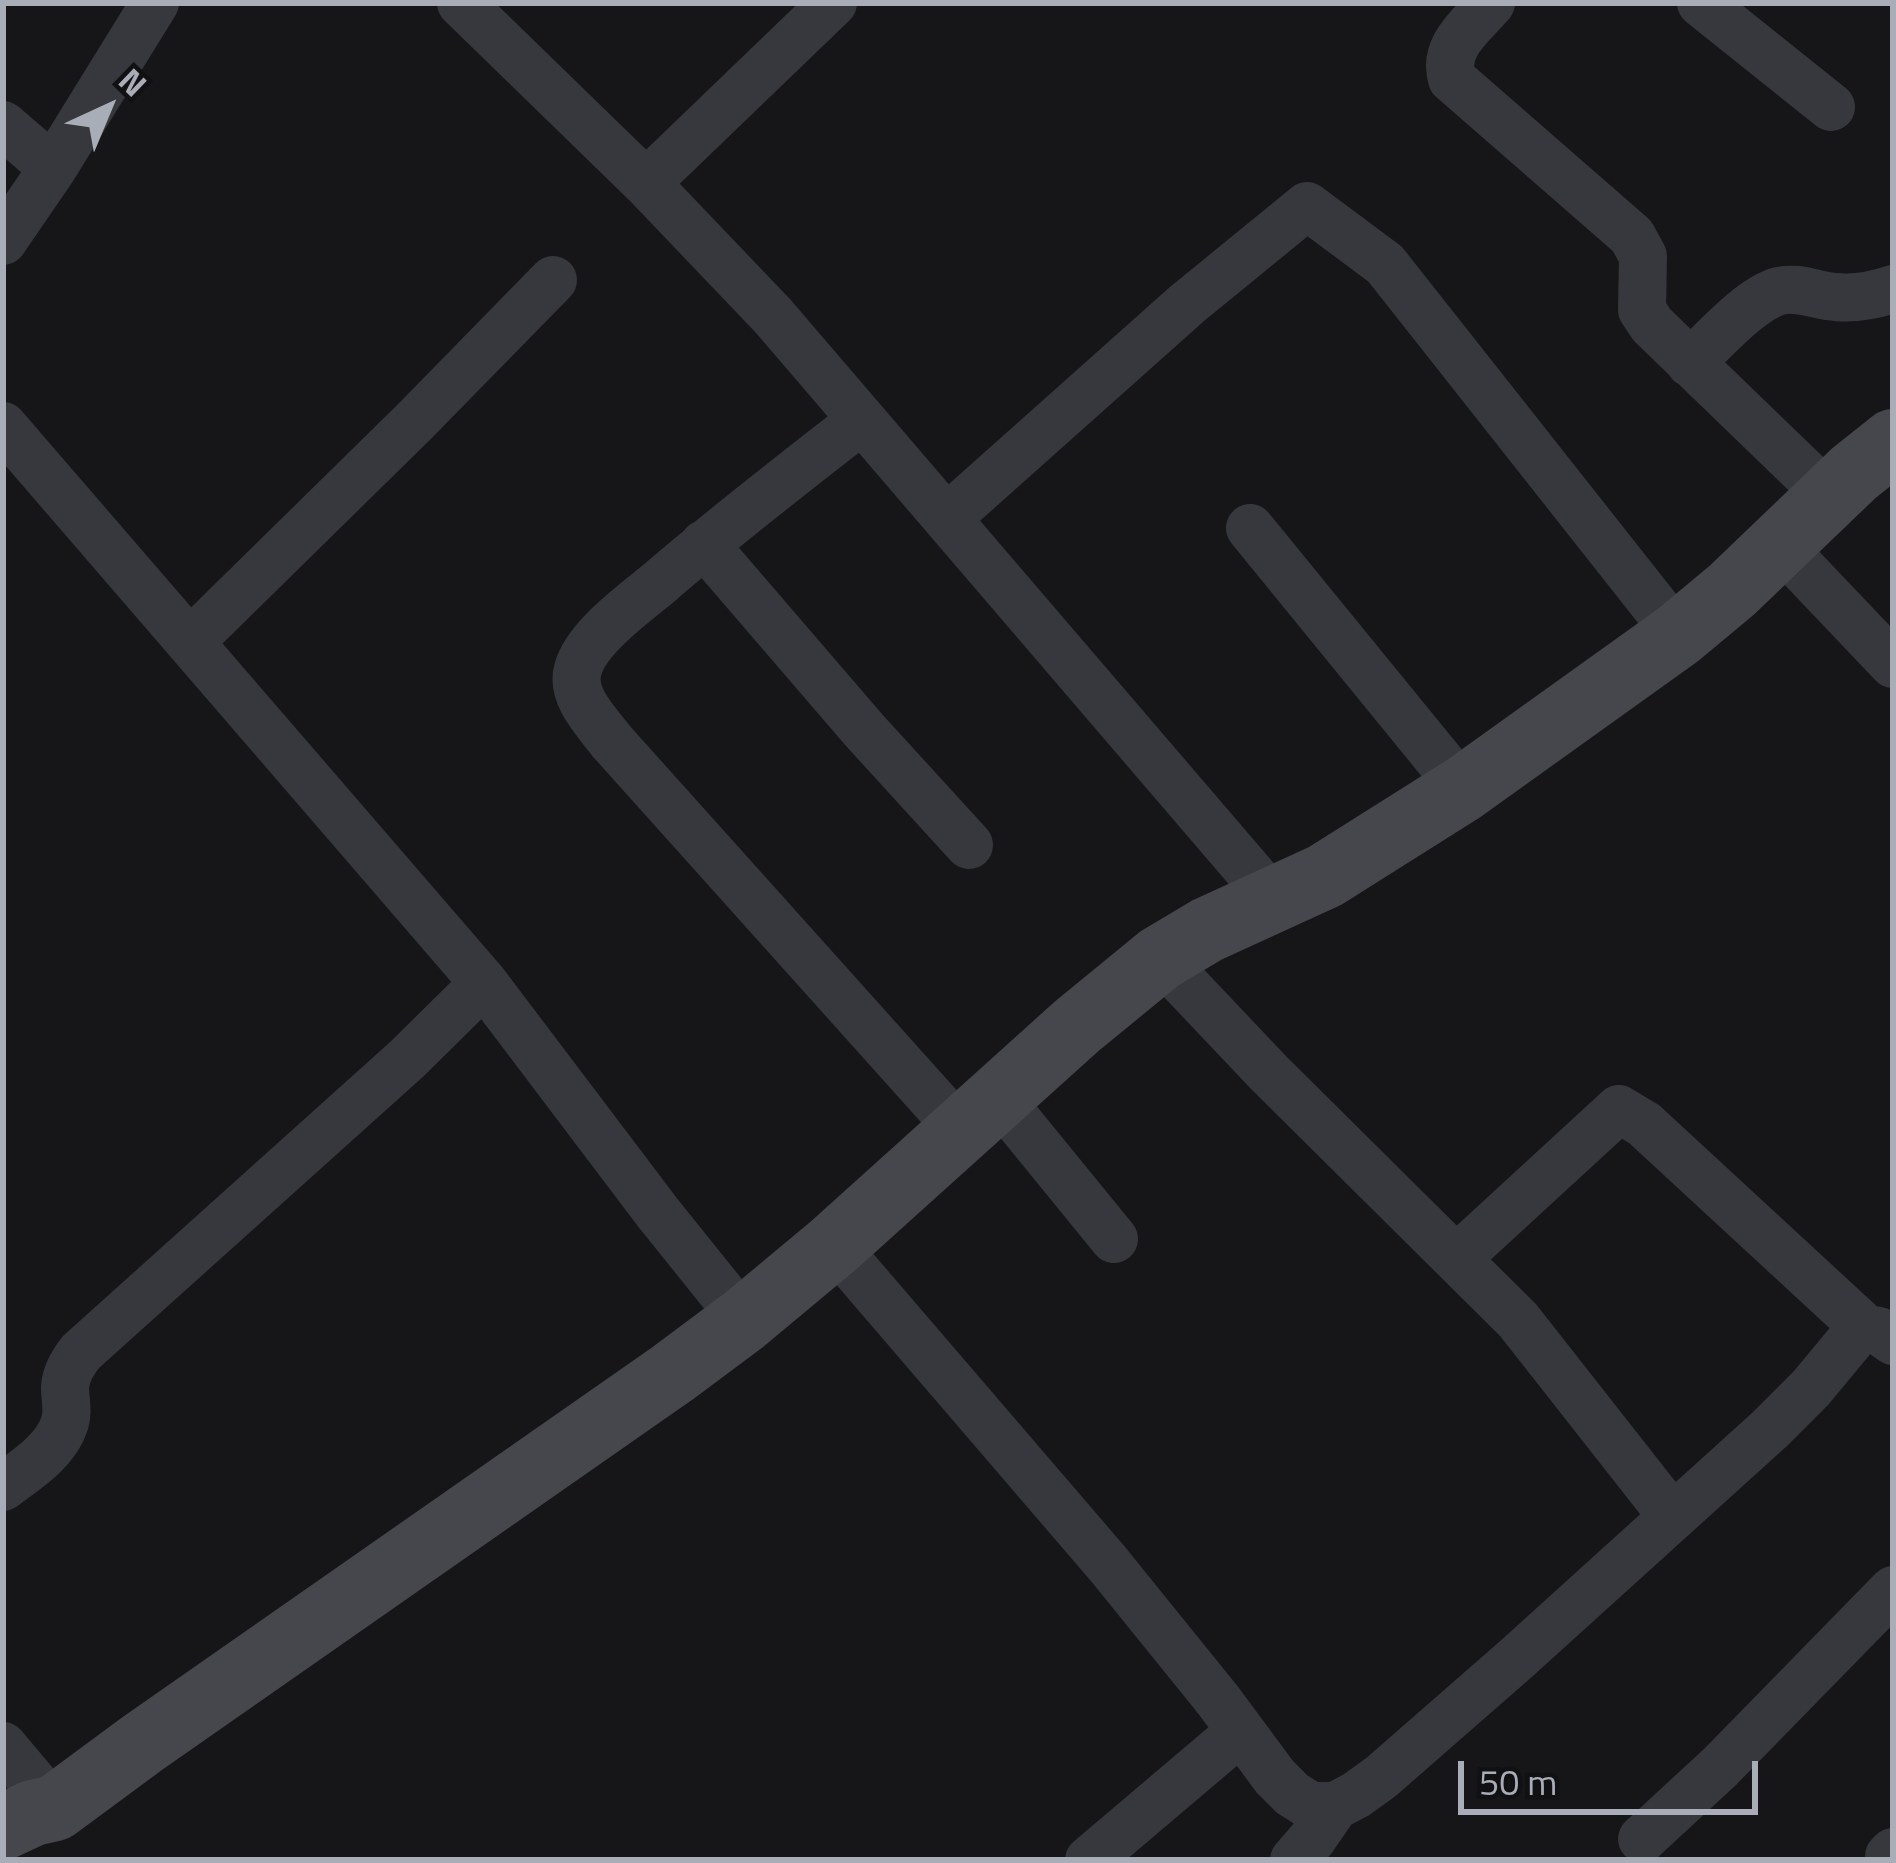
<!DOCTYPE html>
<style>
body{margin:0}
#map{position:relative;width:1896px;height:1863px;overflow:hidden;background:#161618;font-family:"Titillium Web",sans-serif}
canvas{display:block}
.frame{position:absolute;inset:0;border:6px solid #a8adb8;pointer-events:none}
.north{position:absolute;left:48px;top:48px;width:120px;height:120px;-webkit-text-stroke:9px #111113;paint-order:stroke;rotate:44deg;font-size:33px;font-weight:700;line-height:48px;text-align:center;color:#a8adb8}
.north::after{content:'';display:block;margin:auto;width:42px;height:54px;background:#a8adb8;clip-path:polygon(50% 0,100% 100%,50% 72%,0 100%)}
.scale{position:absolute;left:1458px;top:1761px;width:300px;height:54px;box-sizing:border-box;border:6px solid #a8adb8;border-top:0;padding-left:15px;font-size:36px;line-height:42px;white-space:nowrap;color:#a8adb8;-webkit-text-stroke:9px #111113;paint-order:stroke}
</style>
<div id="map">
<canvas width="1896" height="1863"></canvas>
<div class="frame"></div>
<div class="north">N</div>
<div class="scale">50 m</div>
</div>
<script>
const ctx = document.querySelector('canvas').getContext('2d');
ctx.lineJoin = 'round';
function stroke(path, color, width, dash) { ctx.strokeStyle = color; ctx.lineWidth = width; ctx.lineCap = dash ? 'butt' : 'round'; ctx.setLineDash(dash || []); ctx.stroke(path); }
stroke(new Path2D(`
 M461 3 646 183 773 316 1273 899
 M1491 3C1471 26 1442 47 1452 79L1632 236 1643 256 1642 310 1652 325 1829 496
 M1701 3 1831 107
 M3 125 53 168
 M646 183 833 3
 M3 241 53 168 155 3
 M1690 363C1713 342 1750 299 1779 291 1798 286 1817 296 1836 297 1856 299 1875 295 1893 289
 M862 420C794 473 725 526 659 583 634 604 587 637 578 669 570 696 597 722 612 742L962 1132
 M3 426 484 983 658 1213 744 1320
 M947 518 1187 304 1307 206 1385 264 1678 635
 M1250 528 1463 789
 M1778 543 1893 664
 M704 544 864 730 969 845
 M191 641 415 421 553 280
 M1160 958 1269 1073 1518 1320 1672 1516
 M999 1098 1114 1239
 M834 1245 1108 1564 1218 1700 1275 1777 1292 1794 1311 1806H1335L1356 1795 1381 1777 1516 1659 1770 1429 1811 1388 1855 1335 1866 1329 1879 1331 1893 1341
 M1457 1258 1619 1109 1644 1124 1866 1329
 M3 1487C24 1471 55 1452 64 1425 69 1412 65 1400 65 1387 66 1373 73 1362 81 1352L407 1059 484 983
 M3 1746 55 1808
 M1642 1839 1720 1767 1893 1590
 M1889 1856 1893 1852
 M1089 1860 1241 1731
 M1294 1860 1313 1838 1335 1806`), '#37383d', 48);
stroke(new Path2D(`
 M3 1827 33 1813 55 1808 143 1743 673 1373 744 1320 834 1245 1077 1026 1160 958 1207 930 1325 876 1463 789 1678 635 1732 590 1854 473 1893 442`), '#45474d', 66);
</script>
